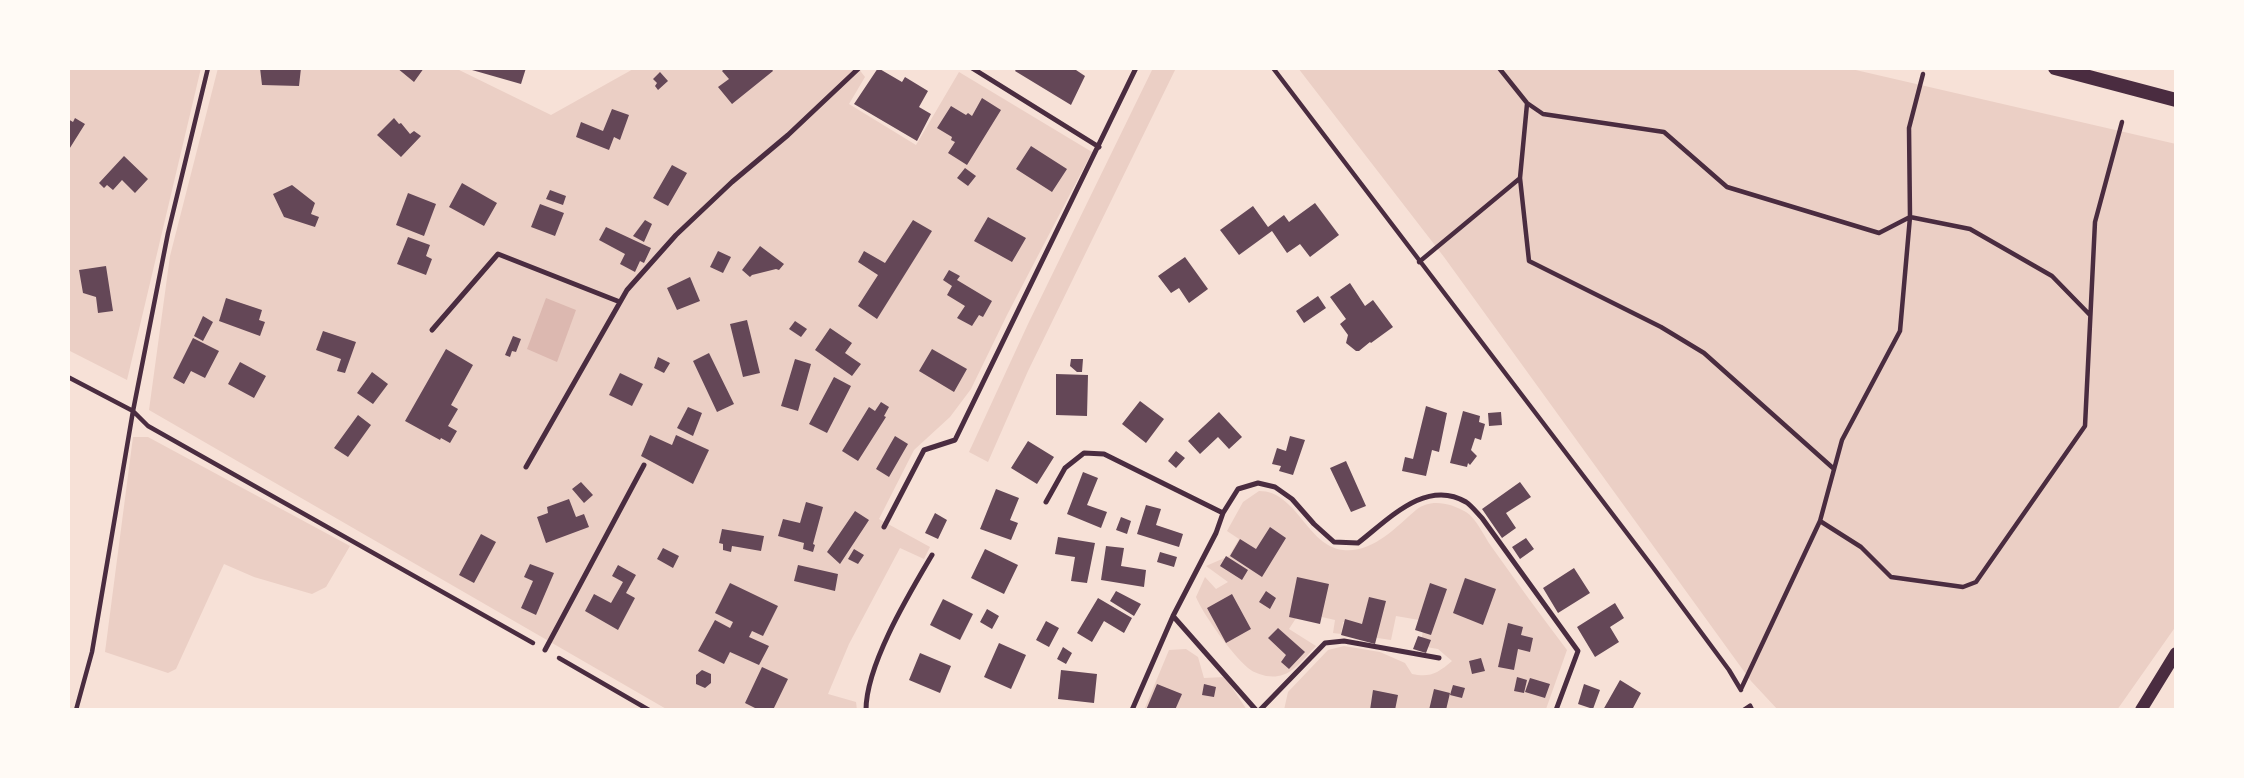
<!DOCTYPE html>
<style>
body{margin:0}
#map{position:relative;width:2244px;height:778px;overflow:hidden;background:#f7e1d7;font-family:"Asap Condensed",sans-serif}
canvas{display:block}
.frame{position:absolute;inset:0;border:70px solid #fffaf5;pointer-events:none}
</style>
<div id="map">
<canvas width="2244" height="778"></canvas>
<div class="frame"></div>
</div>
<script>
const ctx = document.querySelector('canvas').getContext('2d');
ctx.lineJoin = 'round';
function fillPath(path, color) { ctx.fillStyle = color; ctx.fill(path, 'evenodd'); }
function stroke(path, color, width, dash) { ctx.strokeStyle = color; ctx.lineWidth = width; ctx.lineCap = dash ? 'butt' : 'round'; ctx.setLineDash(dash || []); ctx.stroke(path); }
fillPath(new Path2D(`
 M68 68H201L127 380 68 350Z
 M218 68H455L551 115 635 68H858L865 77 849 104 916 145 959 72 1092 152 1007 315 971 389 950 417 914 450 879 519 930 547 924 559 900 548 849 644 828 694 856 702 857 710H668L149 410 170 256Z
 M1153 68H1176L1028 371 988 462 969 452 1028 324Z
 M1298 68H1847L2176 144V626L2117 710H1778L1751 681 1444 257Z
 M133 437H148L350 546 326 587 312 594 254 577 224 564 176 669 168 673 105 652Z
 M1259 491C1297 491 1307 546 1343 550 1373 553 1395 528 1416 510 1430 498 1451 503 1466 512 1476 518 1484 536 1491 546 1516 581 1541 616 1567 650L1546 709 1284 710 1288 692 1328 650 1344 646 1380 652 1405 663 1412 674C1430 678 1438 673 1452 661L1438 649 1420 646 1425 621 1396 616 1391 640 1351 634 1352 624 1343 622 1341 634 1333 633 1335 620 1300 612 1289 629 1316 646C1305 657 1294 674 1278 676 1269 678 1255 674 1248 668 1232 654 1204 616 1196 597L1205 577 1216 589 1228 582 1206 566 1229 556 1239 539 1227 531 1243 502Z
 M1186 649 1198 657 1204 678 1225 677 1247 710H1144L1169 650Z`), '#ebcfc5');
fillPath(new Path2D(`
 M546 298 576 310 557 362 527 349Z`), '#dcb8b0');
fillPath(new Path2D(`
 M260 68H301L299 86 262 85Z
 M397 68H424L414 82Z
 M465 68H526L521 84Z
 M725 68H771L773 71 732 104 718 87 729 79 722 71Z
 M878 68 902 82 905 77 928 91 919 107 931 114 917 141 854 104Z
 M1017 68H1073L1085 76 1071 105 1015 71Z
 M660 72 668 81 658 90 655 86 657 83 653 79Z
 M982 98 1001 110 967 165 948 153 955 142 951 140 952 137 937 128 951 106 966 115 968 113 972 116Z
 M612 109 629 115 620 140 614 137 609 150 576 137 581 122 603 131Z
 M75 118 85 124 68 151V119L73 122Z
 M394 118 399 124 401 123 410 134 414 131 421 136 401 157 377 135Z
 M1031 146 1067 169 1052 192 1016 169Z
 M124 156 148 179 135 193 122 180 113 190 107 185 104 188 99 183Z
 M672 165 687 173 668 206 653 198Z
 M965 168 976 176 968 186 957 178Z
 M462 183 497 203 484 226 449 207Z
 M292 185 315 203 311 214 319 217 315 227 284 217 273 194Z
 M550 190 566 196 563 205 546 199Z
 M408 193 436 204 424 236 396 225Z
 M1315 203 1339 235 1310 257 1300 244 1287 253 1272 231 1239 255 1220 230 1253 206 1268 227 1284 215 1289 222Z
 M540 204 564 213 555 236 531 227Z
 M988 217 1026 238 1012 262 974 241Z
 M645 220 652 224 644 242 633 236Z
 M913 220 932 231 877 319 858 306 878 275 858 262 864 251 885 263Z
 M606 227 651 248 644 263 640 261 635 272 620 264 625 254 599 240Z
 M408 237 430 245 426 256 432 259 426 275 397 264Z
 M760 246 784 264 779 270 776 269 752 275 750 277 742 270Z
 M718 251 731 257 723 273 710 267Z
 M1185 257 1208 289 1189 303 1179 288 1171 293 1158 276Z
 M106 266 113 311 98 313 96 297 83 293 79 270Z
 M949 270 960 276 957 280 992 301 983 317 979 315 972 326 957 318 965 306 947 295 952 286 943 280Z
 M690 277 700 301 677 310 667 288Z
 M1350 283 1365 306 1373 300 1393 327 1371 343 1370 342 1359 351H1356L1346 343 1348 335 1340 324 1346 319 1330 297Z
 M1318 296 1326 308 1304 323 1296 311Z
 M226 298 262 310 259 320 265 322 260 336 219 321Z
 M203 316 213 322 203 341 194 336Z
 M747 320 760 373 743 377 730 324Z
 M795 321 807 329 801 337 789 329Z
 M830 328 852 343 845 353 861 364 852 376 815 350Z
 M323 331 356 342 345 373 337 371 341 359 316 350Z
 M513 336 521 339 516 352 512 351 510 357 505 355Z
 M193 338 219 351 205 378 191 371 184 384 173 378Z
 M446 349 473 365 451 405 458 409 448 426 457 431 450 443 441 438 440 440 405 421Z
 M932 349 967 369 954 392 919 371Z
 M709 353 734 404 717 412 693 361Z
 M658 357 670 363 664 373 654 368Z
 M795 359 811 364 798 411 781 406Z
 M1071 359H1083L1082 372H1077L1070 366Z
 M240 362 266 376 254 398 228 384Z
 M372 372 388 384 373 404 357 393Z
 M620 373 643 384 632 406 609 395Z
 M1056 374 1088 375 1087 416 1056 415Z
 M834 377 851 386 827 433 809 424Z
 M1140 401 1164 419 1146 443 1122 424Z
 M881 402 889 407 884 416 886 417 858 461 842 451 869 407 875 411Z
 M1426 406 1447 413 1439 452 1432 450 1426 476 1402 471 1405 457 1413 459Z
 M688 407 702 413 693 436 677 428Z
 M1463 411 1480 416 1479 422 1485 424 1481 440 1475 438 1471 450 1477 456 1470 465 1468 463 1467 467 1450 463Z
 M1219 412 1242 437 1229 449 1218 437 1200 454 1188 441Z
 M1501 412 1502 425 1489 426 1488 413Z
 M358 415 371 425 348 457 334 448Z
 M650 435 672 445 676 435 709 450 693 484 641 456Z
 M895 436 908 444 889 477 876 469Z
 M1290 436 1305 440 1293 475 1279 471 1281 466 1272 464 1277 448 1286 451Z
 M1028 441 1054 457 1037 484 1011 468Z
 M1176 451 1185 458 1176 468 1168 461Z
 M1346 461 1366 506 1351 512 1330 468Z
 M1083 472 1098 478 1087 505 1107 512 1101 528 1067 514Z
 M581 482 593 495 584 503 572 489Z
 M1520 482 1531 497 1506 513 1516 528 1502 538 1482 509Z
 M996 489 1019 498 1010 520 1018 523 1011 540 980 529Z
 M569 499 576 517 584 514 589 527 546 543 537 517 548 513 547 507Z
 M806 502 823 507 813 544 815 545 813 552 803 549 804 543 778 536 783 519 800 523Z
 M1146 505 1161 509 1156 525 1183 534 1179 547 1137 534Z
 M855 511 869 520 840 564 827 552Z
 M935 513 947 520 938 539 925 533Z
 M1121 517 1131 521 1127 534 1116 530Z
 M1270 527 1286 538 1262 577 1230 556 1240 539 1256 549Z
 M722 529 764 536 761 551 732 546 731 552 723 550V544L719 543Z
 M481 534 496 542 474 583 459 575Z
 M1058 537 1095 543 1087 583 1071 581 1075 557 1055 554Z
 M1526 538 1534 549 1520 559 1512 547Z
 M1106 546 1124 548 1121 566 1146 570 1144 587 1101 580Z
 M663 548 679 556 673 568 657 559Z
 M854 549 864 555 858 564 848 559Z
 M985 549 1018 565 1004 594 971 578Z
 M1160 552 1177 557 1174 567 1157 562Z
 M1226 556 1248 570 1242 580 1220 566Z
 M530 564 554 573 536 615 521 608 533 581 524 577Z
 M618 565 636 575 626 593 635 598 618 630 585 611 594 594 611 603 623 582 612 576Z
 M798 565 838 574 835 591 794 581Z
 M1574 568 1590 593 1558 613 1543 588Z
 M1297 577 1329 584 1320 624 1289 617Z
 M1465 578 1496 589 1483 625 1453 613Z
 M730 583 778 606 763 636 752 631 749 637 769 646 759 665 730 652 724 664 698 651 715 620 730 628 733 622 715 613Z
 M1430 583 1447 589 1431 635 1415 630Z
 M1116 591 1141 604 1134 616 1110 601Z
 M1266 591 1276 598 1270 609 1259 602Z
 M1232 594 1251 629 1226 643 1207 608Z
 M1369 597 1386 601 1375 644 1341 635 1345 619 1362 624Z
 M1098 598 1132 618 1124 633 1104 621 1092 642 1077 633Z
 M943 599 973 614 960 640 930 625Z
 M1615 603 1624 618 1610 627 1619 642 1595 657 1577 627Z
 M987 609 999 616 992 629 980 622Z
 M1046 621 1059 628 1049 647 1036 640Z
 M1508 623 1523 627 1521 635 1533 638 1530 652 1518 649 1514 670 1498 667Z
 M1278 628 1305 652 1289 669 1281 662 1286 655 1268 638Z
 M1418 636 1431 640 1426 653 1413 649Z
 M999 643 1026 655 1011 689 984 677Z
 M1063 647 1072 653 1066 664 1057 659Z
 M920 653 951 666 940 693 909 680Z
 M1481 658 1485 671 1472 674 1469 661Z
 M762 667 788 679 773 710H759L745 703Z
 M702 670 711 674V683L705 688 696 684V675Z
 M1061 670 1097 674 1094 703 1058 699Z
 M1517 677 1527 680 1524 693 1514 691Z
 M1530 678 1550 684 1545 698 1525 692Z
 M1620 680 1641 693 1632 710H1603Z
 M1157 684 1182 694 1175 710H1146Z
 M1204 684 1216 687 1214 697 1202 695Z
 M1584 684 1600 690 1593 709 1578 704Z
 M1453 685 1465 688 1462 698 1450 695Z
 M1434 689 1450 693 1446 710H1429Z
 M1373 690 1398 695 1395 710H1370Z`), '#644757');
stroke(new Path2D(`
 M1273 68 1652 566 1729 670 1741 690
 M1499 68 1527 103 1543 114 1664 132 1727 187 1879 233 1910 217 1970 229 2052 276 2090 315
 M1527 104 1520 178 1529 261 1661 327 1704 353 1834 469
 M1419 262 1519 179
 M68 377 133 411 148 426 533 643
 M1820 521 1842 440 1900 331 1910 217 1909 128 1923 74
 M559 658 649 710
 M1741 689 1820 521 1861 547 1891 577 1963 587 1976 582 2085 426 2095 222 2122 122
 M76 710 92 652 133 411 168 233 208 68`), '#4a2c40', 4.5);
stroke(new Path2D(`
 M972 68 1099 147
 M432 330 498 254 620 302
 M526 467 627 290 676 235 732 182 788 135 859 68
 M1046 502 1065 468 1084 453 1104 454 1223 513
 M884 527 924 450 955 440 1136 68
 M545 650 644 465
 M866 710C866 665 909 594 932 555
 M1132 710 1173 616
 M1256 710 1173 616 1216 533 1223 513 1238 489 1258 483 1275 487 1292 499 1314 524 1334 542 1358 543C1388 520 1426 478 1466 502 1472 506 1477 513 1482 518L1578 651 1556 710
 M1260 710 1325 643 1344 641 1439 658
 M1744 710 1750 706 1752 710`), '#4a2c40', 5);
stroke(new Path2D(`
 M2141 710 2176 653`), '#4a2c40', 12);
stroke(new Path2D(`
 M2055 68 2176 100`), '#4a2c40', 14);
</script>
